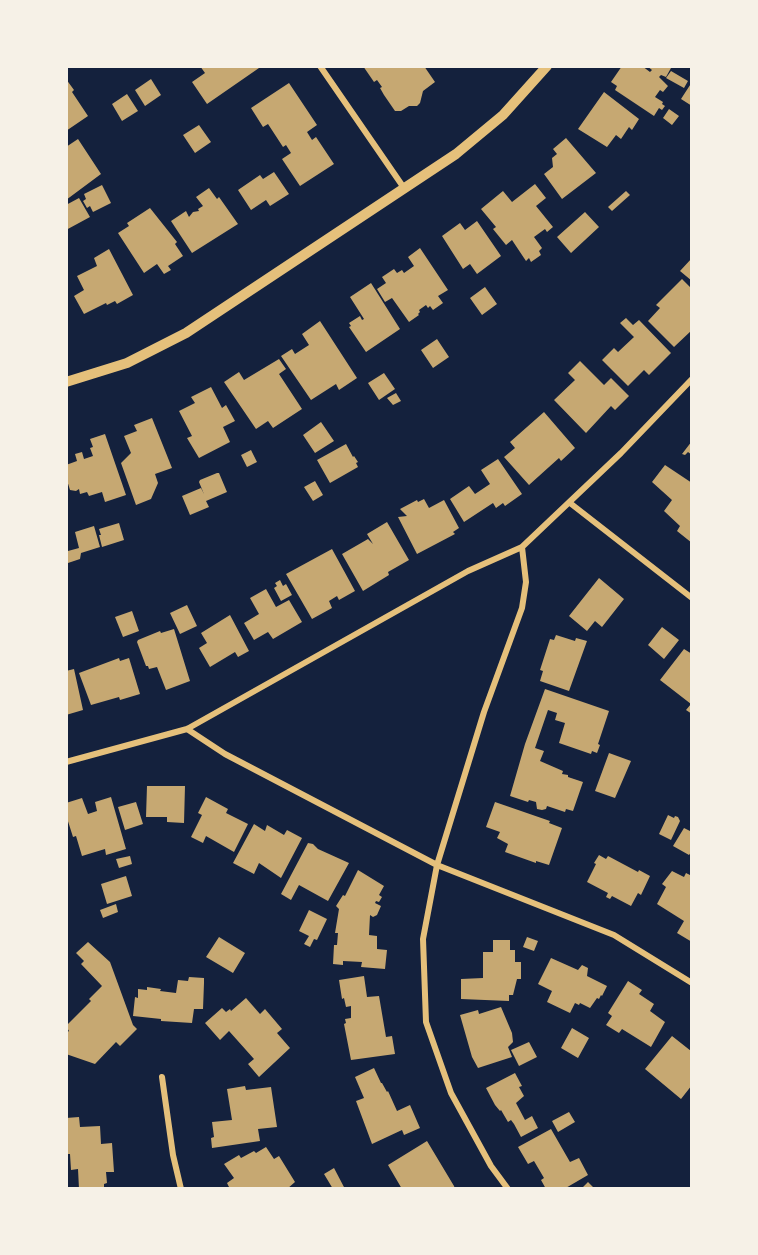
<!DOCTYPE html>
<style>
body{margin:0}
#map{position:relative;width:758px;height:1255px;overflow:hidden;background:#14213d;font-family:Ubuntu,sans-serif}
canvas{display:block}
.frame{position:absolute;inset:0;border:68px solid #f6f1e7;pointer-events:none}
</style>
<div id="map">
<canvas width="758" height="1255"></canvas>
<div class="frame"></div>
</div>
<script>
const ctx = document.querySelector('canvas').getContext('2d');
ctx.lineJoin = 'round';
function fillPath(path, color) { ctx.fillStyle = color; ctx.fill(path, 'evenodd'); }
function stroke(path, color, width, dash) { ctx.strokeStyle = color; ctx.lineWidth = width; ctx.lineCap = dash ? 'butt' : 'round'; ctx.setLineDash(dash || []); ctx.stroke(path); }
fillPath(new Path2D(`
 M200 66H258L259 68 207 104 192 82 205 73Z
 M363 66H424L435 82 423 91 420 103 417 106H409L401 111H395L384 95 380 88 382 87 377 80 374 82Z
 M622 66H642L650 72 652 70 647 66H667L671 68 666 77 661 75 659 77 668 86 663 92 660 90 655 97 663 102 662 104 665 106 662 110 659 108 654 116 615 90 617 86 611 82Z
 M671 71 688 81 684 88 666 78Z
 M66 79 74 90 72 92 88 116 66 131Z
 M151 79 161 95 145 106 135 90Z
 M692 82V106L681 99Z
 M289 83 317 125 307 132 312 140 316 137 334 164 300 186 282 159 291 153 286 145 283 147 268 124 263 127 251 108Z
 M604 92 639 119 632 130 629 127 621 139 616 135 607 147 578 129Z
 M127 94 138 111 122 121 112 104Z
 M669 109 679 116 672 125 663 118Z
 M199 125 211 142 195 153 183 135Z
 M566 138 596 173 562 199 544 174 553 167 552 158 557 154 553 149Z
 M78 139 101 174 66 200V147Z
 M274 172 289 194 270 206 266 200 251 210 238 190 260 175 263 179Z
 M535 184 546 198 536 206 553 227 547 232 545 229 534 237 542 248 539 251 541 255 531 262 529 258 526 261 512 240 506 245 493 229 496 227 481 209 503 191 512 202Z
 M102 185 111 203 93 212 90 206 87 208 83 201 86 199 84 194Z
 M209 188 217 199 219 197 238 224 192 253 171 221 186 211 189 217 193 212 199 211 198 209 203 206 196 197Z
 M626 191 630 195 612 211 608 207Z
 M79 198 90 217 66 230V205Z
 M150 208 177 242 175 244 183 256 168 266 171 270 164 274 157 264 144 273 118 233 129 226 127 223Z
 M585 212 599 227 571 253 557 237Z
 M477 221 501 256 477 274 470 264 463 269 442 236 460 223 465 230Z
 M420 248 448 290 438 296 443 303 433 310 430 306 428 308 426 305 419 310 420 312 418 314 419 315 409 322 392 298 385 302 377 289 386 283 382 277 394 269 397 273 402 270 404 273 414 266 408 257Z
 M109 249 133 295 117 304 115 301 107 305 106 303 84 314 74 296 84 290 77 276 97 266 94 258Z
 M692 258V281L680 271Z
 M682 279 692 289V330L674 347 648 321 660 308 656 305Z
 M371 283 400 329 366 352 349 327 351 326 349 323 360 316 362 320 364 319 350 297Z
 M485 287 497 304 482 315 470 298Z
 M626 318 633 325 639 320 671 353 649 375 644 370 628 386 602 360 614 348 618 352 634 337 620 323Z
 M320 321 357 378 339 390 336 384 311 400 281 356 292 349 295 354 309 345 302 334Z
 M437 339 449 357 433 368 421 350Z
 M279 359 286 369 279 374 302 409 273 428 268 421 256 429 224 382 239 372 244 380Z
 M580 361 604 385 611 378 629 396 615 410 611 406 586 433 554 400 575 380 568 373Z
 M384 373 395 389 379 400 368 383Z
 M211 387 222 408 226 405 235 421 223 427 230 442 199 458 187 438 192 436 179 411 195 403 191 397Z
 M396 393 401 401 393 405 387 398Z
 M544 412 575 448 561 461 559 458 529 485 504 457 515 448 510 442Z
 M152 418 172 468 155 474 158 483 151 499 136 505 121 463 131 453 124 436 137 431 134 425Z
 M321 422 334 441 315 453 303 435Z
 M105 434 126 495 105 502 102 492 89 496 87 492 80 494 79 489 76 491 70 490 66 477V465L77 461 75 454 82 452 84 459 93 456 90 448 93 447 90 439Z
 M692 441V455L688 452 685 455 682 454Z
 M346 444 353 457 354 456 358 462 356 463 358 467 330 483 317 460Z
 M251 450 257 462 247 467 241 455Z
 M498 459 522 494 505 506 503 503 496 508 493 503 464 522 450 499 469 486 475 494 490 484 481 470Z
 M665 465 692 483V543L677 531 680 526 664 511 672 500 652 482Z
 M217 473H219L227 492 206 501 209 507 190 515 182 496 201 488 204 494 199 482 200 480Z
 M315 481 323 495 313 501 304 487Z
 M424 499 429 508 444 500 459 528 453 532 455 534 417 554 398 517 407 516 400 509 417 500 418 502Z
 M387 522 409 560 388 572 389 575 363 591 342 554 368 539 373 544 367 534Z
 M119 523 124 540 102 547 99 535H101L99 529Z
 M94 526 100 547 81 553 80 559 68 563V551L79 548 75 532Z
 M332 549 355 591 339 600 337 596 329 601 332 608 312 619 286 574Z
 M599 578 624 599 602 627 595 621 587 631 569 616Z
 M280 580 283 586 286 584 292 595 281 601 274 588 277 586 275 583Z
 M266 589 276 607 289 600 302 622 273 639 268 632 254 640 244 623 259 614 250 598Z
 M187 605 197 626 180 634 170 613Z
 M132 611 139 631 123 637 115 617Z
 M230 615 249 651 238 657 235 652 210 667 199 648 207 643 201 633Z
 M662 627 679 640 664 659 648 645Z
 M174 629 190 681 166 690 157 667 149 669 148 666H146L137 642 138 640 160 631 161 633Z
 M556 635 575 641 576 638 587 641 569 691 540 681 543 671 540 670 550 639 554 640Z
 M684 649 692 654V714L686 710 691 704 660 680Z
 M119 658 120 661 129 658 140 694 120 700 119 697 91 705 79 673Z
 M74 669 83 710 66 715V671Z
 M545 689 609 711 598 744 600 745 597 753 592 751 591 754 559 743 565 723 555 720 557 713 548 710 535 748 544 751 540 761 563 771 562 774 568 775V777L583 782 573 811 566 809 565 812 547 806 546 809 542 810 537 809 536 802 529 800 528 802 510 796 525 744Z
 M609 753 631 761 615 798 595 791Z
 M147 786H185L184 823 167 822V817H146Z
 M111 797 126 849 106 855 105 849 82 856 76 836 73 837 66 815V803L82 798 88 814 97 811 95 802Z
 M206 797 228 809 226 813 248 824 234 852 206 836 203 843 191 837 202 815 198 813Z
 M136 802 143 824 125 830 118 807Z
 M495 802 550 821 549 823 562 828 549 865 536 861V863L505 852 508 844 497 838 500 832 486 827Z
 M668 815 674 818 675 816 678 817 680 821 671 840 659 834Z
 M254 824 265 831 267 825 284 835 287 830 302 838 281 878 259 863 254 874 233 863Z
 M684 828 692 832V851L689 855 673 846Z
 M308 843 313 844 318 849 349 863 328 901 299 885 291 900 281 894Z
 M599 855 606 859 608 856 638 872 639 870 650 876 641 895 638 893 631 906 612 896 610 899 606 897 608 893 587 882 596 864 594 863Z
 M130 856 132 864 119 868 116 859Z
 M358 870 384 886 379 895 382 897 379 902 376 901 375 903 381 906 377 915 373 917 370 915 369 935 377 936V949L387 950 385 969 361 967 362 962 343 961V965L333 964 334 945H337L338 933H335L339 909 336 906 343 895 345 896Z
 M672 871 684 877 686 873 692 876V942L677 933 684 921 657 904 666 887 662 884Z
 M126 876 132 896 107 904 101 884Z
 M116 904 118 912 103 918 100 910Z
 M309 910 327 919 317 940 314 939 310 947 304 944 309 936 299 931Z
 M219 937 245 953 233 973 206 957Z
 M527 937 538 941 534 951 523 947Z
 M493 940H510V950H515V962H521V979H517L513 995H509V1001L461 999V979L483 978V952H493Z
 M88 942 110 962 133 1025 137 1029 120 1046 116 1042 95 1064 66 1054V1033L69 1031 66 1026 91 1001 89 999 102 986 81 964 84 961 76 953Z
 M551 958 578 970 582 965 588 968 587 976 607 986 602 996 601 995 599 999 597 998 590 1008 580 1003 579 1005 575 1003 570 1013 547 1002 552 991 538 984Z
 M364 976 367 997 379 996 386 1037 392 1036 395 1054 351 1060 344 1024 346 1023 345 1019 351 1018V1006L346 1007 344 998 342 999 339 980Z
 M189 977 204 978V983L203 1009H194L192 1023 161 1021V1019L133 1016 135 997 138 998V989L147 990V987L161 989 160 991 176 993 178 980 188 981Z
 M628 981 642 990 639 994 654 1004 650 1011 665 1022 651 1047 622 1029 619 1033 606 1025 612 1016 608 1013Z
 M246 998 260 1014 265 1009 282 1029 277 1033 290 1048 259 1077 248 1064 254 1059 229 1031 220 1040 205 1023 222 1008 226 1012 230 1009 231 1011Z
 M501 1007 512 1033 513 1042 508 1047 512 1057 478 1068 472 1057 460 1015 478 1010 479 1014Z
 M572 1028 589 1038 578 1058 561 1048Z
 M672 1036 691 1051 692 1049V1085L681 1099 645 1069Z
 M529 1042 537 1057 519 1066 511 1050Z
 M374 1068 381 1083H382L387 1092 388 1091 397 1111 410 1105 420 1128 404 1135 402 1130 372 1144 356 1101 364 1098 355 1077Z
 M515 1073 522 1086 519 1087 524 1096 516 1103 525 1120 532 1116 538 1128 521 1137 514 1124 511 1120 508 1122 501 1110 500 1111 495 1105 486 1088Z
 M245 1086 246 1090 271 1087 277 1127 258 1129 260 1141 212 1148 211 1138 214 1137 212 1122 232 1120 227 1089Z
 M569 1112 575 1122 558 1132 552 1121Z
 M79 1117 80 1127 100 1126 101 1144 112 1143 114 1172H106L107 1183 104 1184V1189H79L78 1169 71 1170 70 1154H66V1118Z
 M551 1129 570 1162 579 1158 588 1175 564 1189H546L541 1180 544 1178 534 1161 528 1164 518 1147Z
 M427 1141 454 1186 455 1189H402L388 1165Z
 M266 1147 274 1159 279 1156 295 1182 287 1189H230L227 1183 234 1178 224 1164 239 1155 241 1158 254 1151 256 1153Z
 M334 1168 345 1189H333L324 1174Z
 M588 1182 595 1189H581Z`), '#c6a872');
stroke(new Path2D(`
 M320 66 404 188
 M570 503 692 598
 M187 729 225 754 437 865 614 935 692 983
 M66 762 187 729 468 571 522 547 621 453 692 379
 M162 1077 173 1155 181 1189
 M508 1189 491 1166 451 1093 426 1022 423 939 437 865 484 712 522 608 526 582 522 547`), '#e5c07b', 6);
stroke(new Path2D(`
 M66 382 127 363 186 333 456 154 503 115 547 66`), '#e5c07b', 10);
</script>
